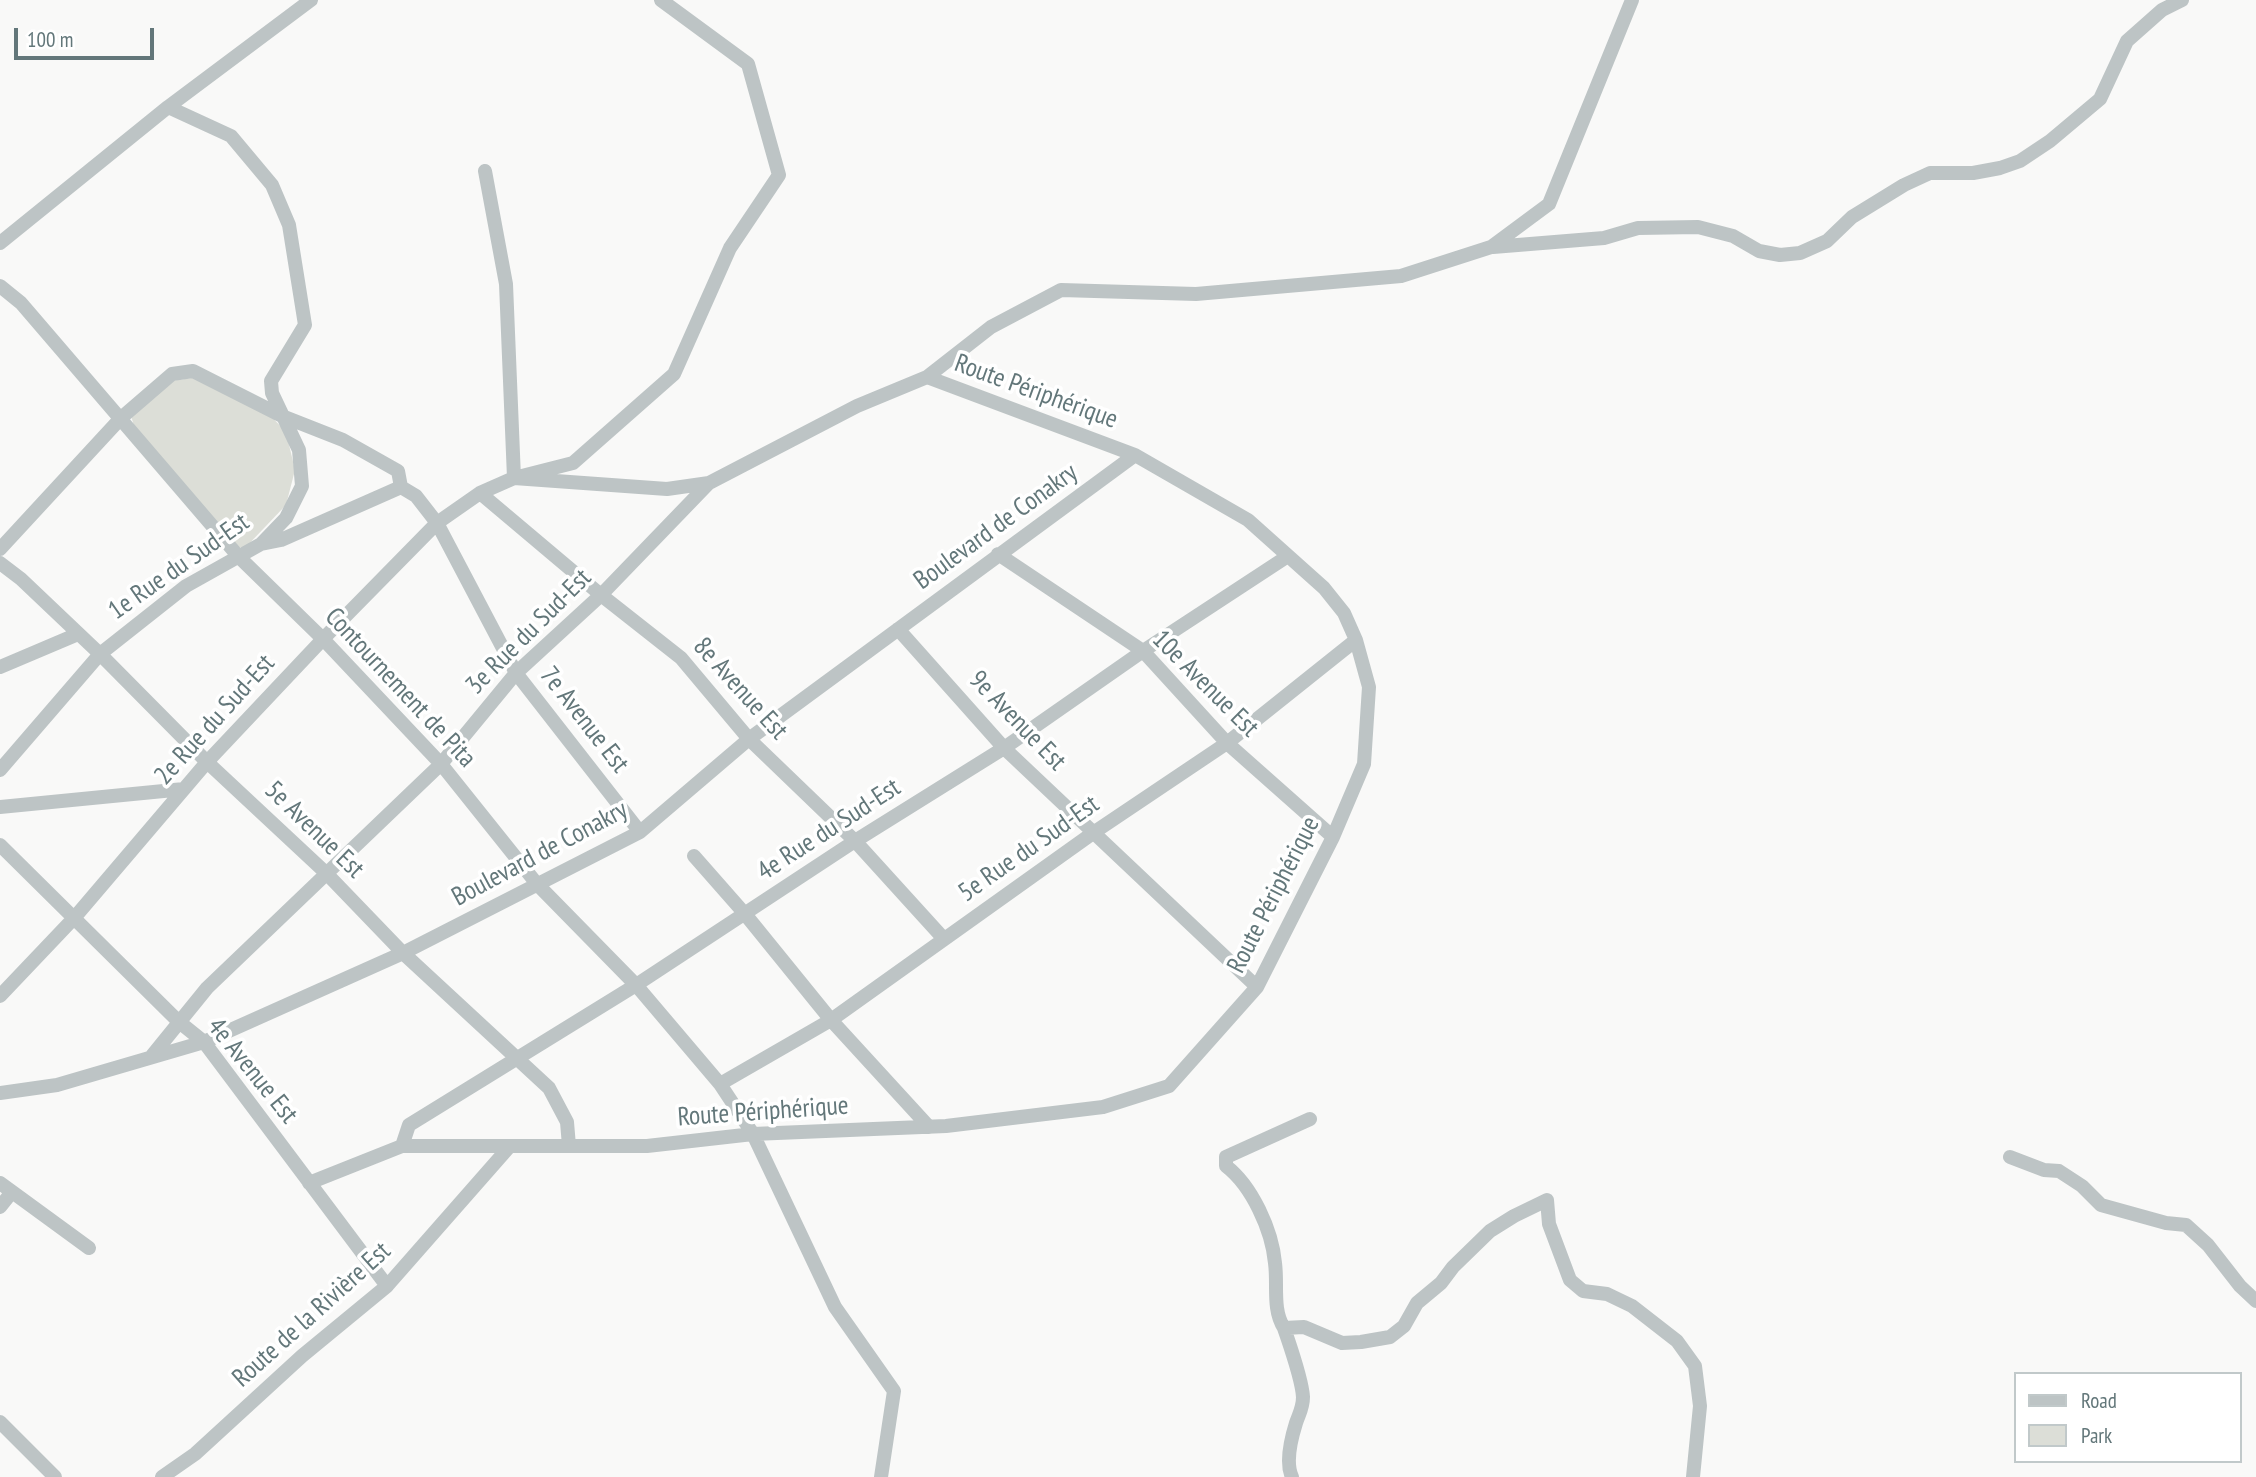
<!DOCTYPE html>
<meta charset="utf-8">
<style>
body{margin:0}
#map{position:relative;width:2256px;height:1477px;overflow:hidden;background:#f9f9f8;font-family:"PT Sans Narrow",sans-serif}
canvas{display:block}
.legend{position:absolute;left:2014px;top:1372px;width:228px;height:91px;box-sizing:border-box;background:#fff;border:2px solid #c1c9ca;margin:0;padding:9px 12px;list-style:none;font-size:21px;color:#63777a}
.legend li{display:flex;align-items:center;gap:14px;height:35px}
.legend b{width:35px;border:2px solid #c1c9ca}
.scale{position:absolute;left:14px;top:28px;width:140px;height:32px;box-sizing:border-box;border:4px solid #63777a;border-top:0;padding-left:9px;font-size:21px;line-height:24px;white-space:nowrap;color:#63777a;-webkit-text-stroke:5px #fff;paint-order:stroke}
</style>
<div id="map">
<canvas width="2256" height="1477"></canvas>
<ul class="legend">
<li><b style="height:9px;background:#bdc4c5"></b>Road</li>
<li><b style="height:19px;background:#dcded7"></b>Park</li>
</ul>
<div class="scale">100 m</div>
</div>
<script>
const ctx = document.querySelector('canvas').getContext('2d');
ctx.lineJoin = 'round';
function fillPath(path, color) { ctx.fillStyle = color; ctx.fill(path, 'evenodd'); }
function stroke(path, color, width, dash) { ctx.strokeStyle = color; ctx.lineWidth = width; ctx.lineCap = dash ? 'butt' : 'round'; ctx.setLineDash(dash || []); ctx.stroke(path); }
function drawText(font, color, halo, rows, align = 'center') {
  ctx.font = font + ' "PT Sans Narrow",sans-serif'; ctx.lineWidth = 7; ctx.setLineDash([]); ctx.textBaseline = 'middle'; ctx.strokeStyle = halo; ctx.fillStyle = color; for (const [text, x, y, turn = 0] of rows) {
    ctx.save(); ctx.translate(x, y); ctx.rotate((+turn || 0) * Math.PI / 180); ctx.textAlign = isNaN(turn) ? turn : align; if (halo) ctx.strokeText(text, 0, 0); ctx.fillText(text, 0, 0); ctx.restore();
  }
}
fillPath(new Path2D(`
 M199 377 268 413 286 432 295 470 286 505 245 548 235 547 135 429 131 416 170 381Z`), '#dcded7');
stroke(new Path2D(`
 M485 171 506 284 514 478 573 463 674 374 730 248 779 175 748 64 661 0
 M0 243 168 107 311 0
 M1493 247 1604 238 1638 228 1698 227 1733 236 1759 251 1780 255 1800 253 1827 241 1852 217 1904 185 1930 173H1973L2000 168 2020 161 2050 141 2100 99 2127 41 2162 10 2182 0
 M0 286 21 303 239 557 323 639 441 764 537 884 636 985 720 1084 753 1134 835 1307 894 1391 881 1477
 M480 493 601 595 681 658 749 739 855 841 944 939
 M261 544 281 540 401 487 416 496 437 523 516 673 640 832
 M0 549 121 418 172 374 193 371 282 416 343 440 398 471 401 487
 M998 554 1143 651 1227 743 1333 837
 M0 563 21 579 100 654 207 762 326 873 403 953 549 1088 567 1122 569 1146
 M898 629 1004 748 1257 987
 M0 667 78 634
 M0 770 100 654 186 586 261 544 286 518 302 486 299 450 272 393 271 381 305 325 289 225 272 185 231 136 168 107
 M0 807 184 789
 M0 845 178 1021 204 1042 387 1286
 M694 856 745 914 831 1020 929 1127
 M0 996 75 917 207 762 323 639 437 523 480 493 514 478 667 489 709 483 857 406 927 377 991 327 1061 290 1196 294 1401 276 1491 247 1549 204 1632 0
 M151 1057 207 988 441 764 516 673 601 595 709 483
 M720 1084 831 1020 1093 833 1227 743 1356 640
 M0 1093 57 1085 204 1042 403 953 640 832 749 739 1135 455
 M1310 1119 1226 1157V1166C1252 1186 1272 1230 1275 1263 1278 1285 1272 1309 1284 1328L1304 1327 1342 1343 1361 1342 1390 1337 1404 1326 1417 1303 1441 1283 1453 1267 1490 1231 1514 1216 1547 1200 1549 1224 1570 1280 1583 1291 1607 1294 1632 1306 1677 1341 1695 1366 1700 1406 1693 1477
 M402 1146 409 1125 636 985 855 841 1004 748 1143 651 1288 556
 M2010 1157 2044 1170 2059 1171 2082 1186 2101 1205 2166 1223 2186 1225 2208 1245 2240 1286 2256 1301
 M0 1183 89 1248
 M309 1183 402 1146H647L753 1134 946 1126 1103 1107 1169 1086 1257 987 1333 837 1364 764 1369 687 1356 640 1344 613 1324 588 1248 520 1135 455 927 377
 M0 1207 12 1192
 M1284 1328C1290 1346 1302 1379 1303 1397 1303 1408 1299 1414 1296 1423 1291 1439 1285 1462 1292 1477
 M0 1422 55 1477
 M162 1477 195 1454 302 1356 387 1286 510 1146`), '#bdc4c5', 14);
drawText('26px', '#63777a', '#fff', [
 ["Route Périphérique",1036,392,20],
 ["Boulevard de Conakry",996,527,-36],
 ["1e Rue du Sud-Est",179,567,-35],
 ["3e Rue du Sud-Est",529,632,-45],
 ["10e Avenue Est",1205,684,45],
 ["Contournement de Pita",400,688,47],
 ["8e Avenue Est",740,689,48],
 ["2e Rue du Sud-Est",215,720,-48],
 ["7e Avenue Est",584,720,52],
 ["9e Avenue Est",1017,721,46],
 ["5e Avenue Est",314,830,44],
 ["4e Rue du Sud-Est",829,830,-33],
 ["5e Rue du Sud-Est",1029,849,-35],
 ["Boulevard de Conakry",540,854,-28],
 ["Route Périphérique",1274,895,-63],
 ["4e Avenue Est",252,1071,51],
 ["Route Périphérique",763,1112,-4],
 ["Route de la Rivière Est",312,1315,-42]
]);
</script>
